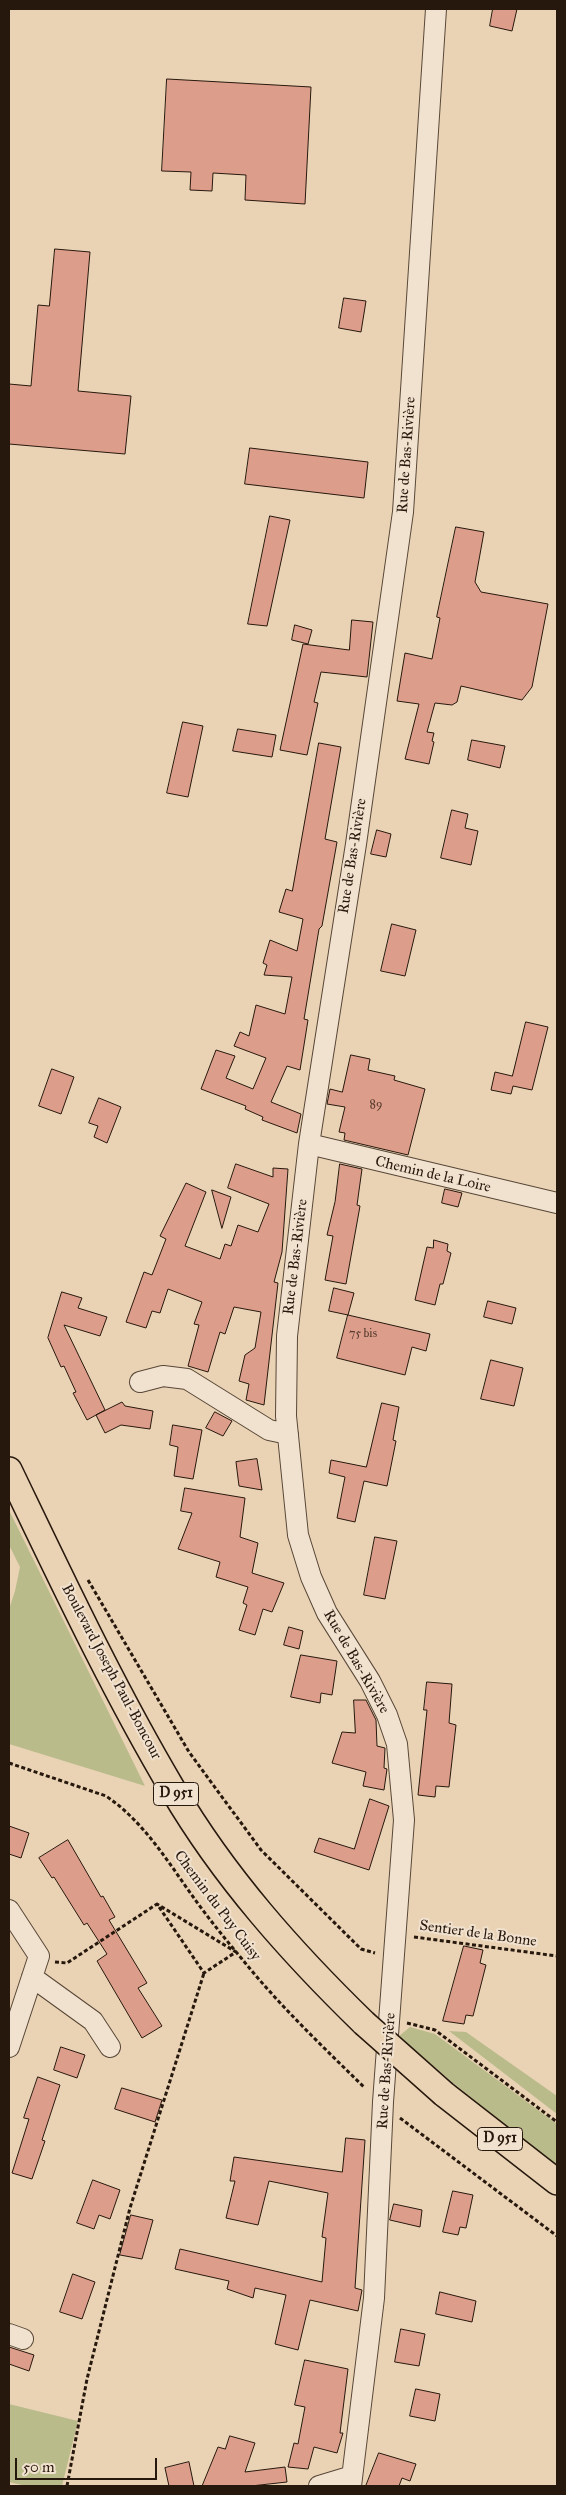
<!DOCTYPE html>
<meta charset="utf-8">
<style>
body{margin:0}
#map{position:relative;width:566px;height:2495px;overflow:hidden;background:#ead3b5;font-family:"IM FELL Great Primer",serif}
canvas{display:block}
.frame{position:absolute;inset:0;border:10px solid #27180d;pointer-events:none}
.scale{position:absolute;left:15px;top:2458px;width:142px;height:22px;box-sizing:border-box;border:2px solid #27180d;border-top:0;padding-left:6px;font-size:15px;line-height:18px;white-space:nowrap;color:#27180d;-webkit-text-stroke:4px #f1e2cf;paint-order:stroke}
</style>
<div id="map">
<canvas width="566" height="2495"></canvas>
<div class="frame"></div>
<div class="scale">50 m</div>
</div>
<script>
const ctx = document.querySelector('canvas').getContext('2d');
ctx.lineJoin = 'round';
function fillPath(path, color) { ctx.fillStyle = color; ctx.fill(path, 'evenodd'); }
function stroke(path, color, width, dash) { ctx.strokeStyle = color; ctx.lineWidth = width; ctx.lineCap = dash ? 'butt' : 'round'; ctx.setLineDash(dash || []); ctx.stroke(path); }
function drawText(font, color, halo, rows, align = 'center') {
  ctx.font = font + ' "IM FELL Great Primer",serif'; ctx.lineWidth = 4; ctx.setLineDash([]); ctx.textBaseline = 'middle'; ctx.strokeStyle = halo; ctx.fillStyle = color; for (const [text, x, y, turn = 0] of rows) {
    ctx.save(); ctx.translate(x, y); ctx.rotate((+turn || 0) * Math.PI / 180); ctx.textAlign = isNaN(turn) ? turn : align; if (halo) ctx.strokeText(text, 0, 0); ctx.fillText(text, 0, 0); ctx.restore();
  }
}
fillPath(new Path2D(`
 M9 1510 145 1786 9 1744V1609L15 1591 20 1567 9 1545Z
 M410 2027 435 2034 557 2124V2166L453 2083 399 2036Z
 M449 2031 466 2032 557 2096V2114Z
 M9 2404 78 2421 62 2486H26L9 2482Z`), '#babb8b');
const building = new Path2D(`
 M493 9H517L512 31 490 26Z
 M167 79 311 87 305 204 245 200 246 175 213 173 212 191 190 190 191 172 162 171Z
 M55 249 90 252 78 391 131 396 125 454 9 444V384L31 386 38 305 49 306Z
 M344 298 366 301 361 332 339 328Z
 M250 448 368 462 364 498 245 484Z
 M270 516 290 520 267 626 248 624Z
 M456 527 484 532 475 582 481 592 548 604 532 687 522 700 461 686 457 702 452 705 435 703 427 732 434 733 432 741 434 742 429 764 405 759 419 704 397 701 405 653 432 659 440 618 437 617Z
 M352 620 373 622 367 677 321 672 314 702 318 703 307 755 280 750 303 644 349 650Z
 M295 625 312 630 308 644 292 640Z
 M183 722 203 726 188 797 167 793Z
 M238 729 276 735 272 757 233 751Z
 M472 740 505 746 500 768 468 760Z
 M319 743 341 747 325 839 337 842 322 926 319 929 304 1019 308 1020 300 1070 287 1066 271 1102 301 1114 297 1133 262 1120 263 1117 245 1109 246 1106 201 1089 216 1050 235 1056 226 1078 253 1089 266 1058 234 1046 240 1032 249 1036 256 1005 285 1014 292 977 264 975 267 965 263 963 270 940 297 951 303 919 279 912 286 889 292 891Z
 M452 810 468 814 465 828 478 831 471 865 441 858Z
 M377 830 391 834 386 857 371 854Z
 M392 924 416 930 405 976 381 971Z
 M526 1022 548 1027 532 1090 513 1086 511 1094 491 1090 495 1072 512 1076Z
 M351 1055 370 1059 368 1070 395 1076 394 1080 425 1089 408 1155 344 1140 345 1133 339 1132 345 1107 327 1104 330 1089 342 1092Z
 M52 1069 74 1077 61 1114 39 1106Z
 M99 1098 121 1107 107 1143 94 1137 98 1126 89 1123Z
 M236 1164 273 1177V1168L288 1169 282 1252 274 1282 278 1283 264 1405 246 1400 249 1384 239 1381 245 1355 255 1348 261 1312 234 1307 225 1334 220 1332 208 1372 188 1366 199 1325 194 1324 202 1302 168 1289 160 1313 152 1311 146 1328 126 1322 144 1272 152 1275 166 1239 160 1236 186 1183 206 1192 185 1246 220 1259 225 1244 231 1246 238 1225 258 1232 269 1204 228 1188Z
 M340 1164 362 1169 357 1205 360 1206 346 1284 325 1280 333 1236 327 1235 335 1202Z
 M445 1189 462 1193 458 1207 442 1203Z
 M212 1190 231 1197 222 1228Z
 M434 1240 448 1244 447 1251 451 1253 443 1284H440L435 1305 415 1300 427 1247 433 1248Z
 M334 1288 354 1293 348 1315 329 1311Z
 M62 1292 82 1298 78 1308 107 1317 100 1336 64 1325 105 1410 96 1415 122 1402 125 1406 153 1411 150 1429 121 1425 105 1433 96 1415 87 1420 73 1393 76 1392 64 1366 61 1367 48 1338Z
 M488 1301 516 1308 512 1324 484 1317Z
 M348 1315 430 1334 426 1351 412 1347 405 1375 337 1358Z
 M491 1360 523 1368 514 1406 481 1399Z
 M382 1403 399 1407 393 1440 396 1441 387 1486 364 1481 355 1522 337 1518 345 1477 329 1473 331 1460 366 1467Z
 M215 1412 232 1421 223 1436 206 1428Z
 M173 1425 202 1430 193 1479 174 1476 178 1447 170 1445Z
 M257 1459 262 1490 239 1486 236 1462Z
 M185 1488 245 1498 240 1537 258 1543 252 1573 284 1583 272 1612 263 1609 255 1635 239 1630 247 1605 243 1603 248 1587 216 1577 220 1562 178 1549 192 1513 181 1511Z
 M375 1537 397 1541 385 1599 364 1595Z
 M289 1627 303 1631 299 1649 284 1645Z
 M301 1655 337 1661 332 1695 321 1693 320 1703 291 1697Z
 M427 1682 452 1684 449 1723 456 1725 449 1787 436 1786 435 1797 418 1795 427 1710H424Z
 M354 1700H366L376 1720 377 1746 385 1748 384 1768 387 1769 384 1790 363 1786 366 1772 332 1763 342 1732 355 1733Z
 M370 1799 389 1806 369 1870 314 1852 319 1838 354 1849Z
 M9 1826 29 1833 21 1858 9 1854Z
 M68 1840 101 1897 103 1896 115 1917 109 1920 147 1983 138 1988 162 2026 142 2038 97 1961 107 1954 87 1923 84 1925 54 1877 52 1878 39 1858Z
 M464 1946 483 1950 480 1963 486 1965 473 2016 466 2015 464 2024 443 2021Z
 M61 2047 85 2055 77 2078 54 2070Z
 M38 2077 60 2085 42 2140 45 2141 32 2179 12 2173 29 2119 24 2118Z
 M122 2088 162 2100 155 2122 115 2109Z
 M346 2138 365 2140 355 2288 362 2290 358 2311 310 2300 298 2350 275 2344 286 2295 255 2288 253 2298 227 2289 229 2281 175 2269 180 2249 322 2282 326 2238 322 2237 328 2193 269 2181 258 2225 226 2218 235 2181H230L234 2157 342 2172Z
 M93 2180 120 2190 110 2219 99 2215 94 2229 77 2223Z
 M453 2191 473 2195 466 2228 460 2227 458 2235 443 2232Z
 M394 2204 422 2210 420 2227 390 2220Z
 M131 2215 153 2220 142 2259 120 2255Z
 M73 2274 95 2282 82 2319 60 2312Z
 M440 2292 476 2301 472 2322 436 2314Z
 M401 2329 425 2334 419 2366 395 2362Z
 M9 2347 34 2355 29 2371 9 2364Z
 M305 2360 348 2369 340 2433H343L337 2453 314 2447 308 2469 288 2467 294 2443 298 2444 305 2407 295 2405Z
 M416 2389 440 2394 435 2421 410 2416Z
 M230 2436 255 2443 245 2472 285 2467 287 2482 251 2486H202L218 2447 225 2449Z
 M379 2453 416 2464 410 2481 402 2478 399 2486H366Z
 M189 2462 194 2486H169L165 2468Z`);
fillPath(building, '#dd9d8b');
stroke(building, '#27180d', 1);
const minor = new Path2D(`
 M309 1144 557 1203
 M140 1382 163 1376 187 1379 269 1430 288 1434
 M9 1910 39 1956 9 2047
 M32 1977 93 2021 110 2047
 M9 2334 23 2339
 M319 2486 352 2476
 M351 2486 374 2298 383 2102 404 1820 397 1744 387 1715 370 1681 327 1613 311 1577 298 1535 286 1416 287 1336 309 1144 356 844 403 512 436 9`);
const major = new Path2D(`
 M9 1470C61 1578 112 1687 173 1790 224 1877 292 1953 364 2023
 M444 2094 557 2182`);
stroke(minor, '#584737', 22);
stroke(major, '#27180d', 28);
stroke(new Path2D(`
 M88 1580 189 1752 261 1850 361 1949 375 1953
 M9 1763 106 1796C146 1823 171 1867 199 1905 213 1924 227 1941 242 1959 279 2005 323 2047 365 2088
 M414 1937 557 1956
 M55 1962 67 1963 157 1904 204 1973 236 1952 157 1904
 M407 2023 435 2030 557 2122
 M400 2118 557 2236
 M67 2486 87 2379 130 2208 204 1973`), '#27180d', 3, [4, 2.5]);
stroke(minor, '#f1e2cf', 20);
stroke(major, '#ead3b5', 25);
const majorBridge = new Path2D(`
 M364 2023 444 2094`);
stroke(majorBridge, '#27180d', 28, []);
stroke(majorBridge, '#ead3b5', 25);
drawText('12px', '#54392c', null, [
 ["89",376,1105],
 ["75 bis",363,1334]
]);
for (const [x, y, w] of [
 [176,1794,45],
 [500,2139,45]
]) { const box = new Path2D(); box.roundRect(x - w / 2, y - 11.5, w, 23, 4); ctx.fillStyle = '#f1e2cf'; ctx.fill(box); stroke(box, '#27180d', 1); }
drawText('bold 14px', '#27180d', null, [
 ["D 951",176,1794],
 ["D 951",500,2139]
]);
drawText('15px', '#27180d', '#f1e2cf', [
 ["Rue de Bas-Rivière",407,455,-86],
 ["Rue de Bas-Rivière",353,856,-81],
 ["Chemin de la Loire",433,1175,13],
 ["Rue de Bas-Rivière",296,1257,-83],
 ["Rue de Bas-Rivière",356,1662,60],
 ["Boulevard Joseph Paul-Boncour",111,1672,62],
 ["Chemin du Puy Cuisy",217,1906,53],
 ["Sentier de la Bonne",478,1934,8],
 ["Rue de Bas-Rivière",387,2071,-86]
]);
</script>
